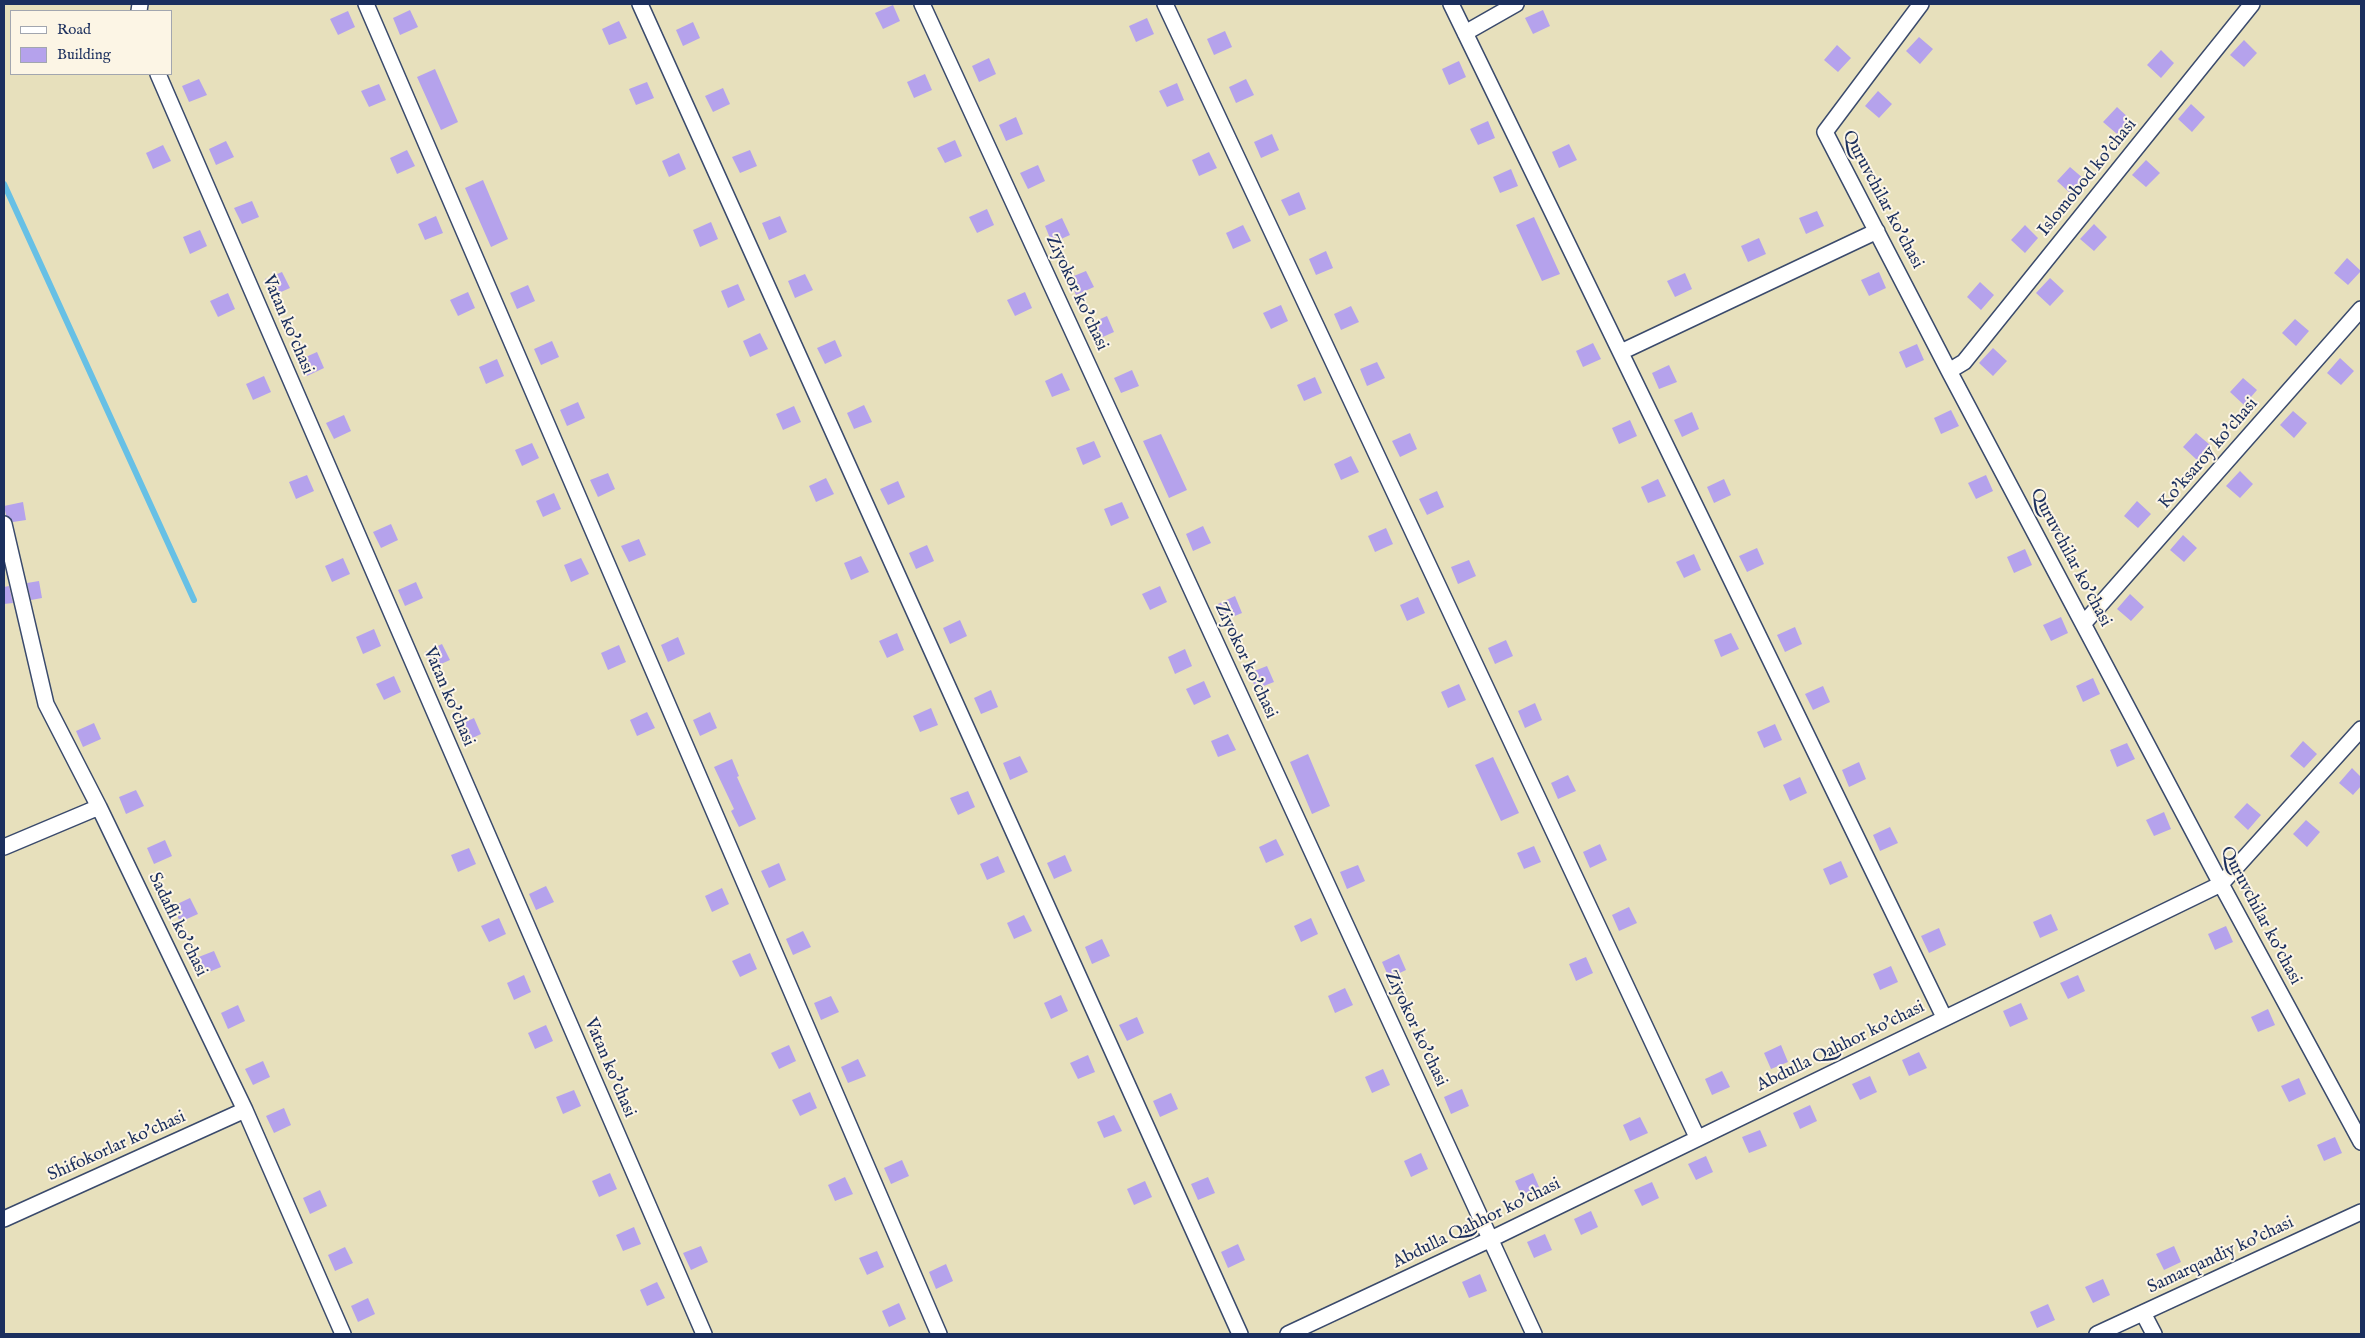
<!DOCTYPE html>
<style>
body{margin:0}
#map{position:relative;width:2365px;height:1338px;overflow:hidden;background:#e7e0bc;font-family:"IM FELL English",serif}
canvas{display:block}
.frame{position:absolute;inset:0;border:5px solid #1b2f5e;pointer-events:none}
.legend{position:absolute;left:10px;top:10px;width:162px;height:65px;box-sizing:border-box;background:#fcf5e5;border:1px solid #a2a6af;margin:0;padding:6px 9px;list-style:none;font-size:15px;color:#1b2f5e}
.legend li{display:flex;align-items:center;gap:10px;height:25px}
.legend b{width:25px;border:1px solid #a2a6af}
</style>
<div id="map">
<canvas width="2365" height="1338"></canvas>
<div class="frame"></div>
<ul class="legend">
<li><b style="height:6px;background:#fff"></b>Road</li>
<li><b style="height:14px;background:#b5a2ec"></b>Building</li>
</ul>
</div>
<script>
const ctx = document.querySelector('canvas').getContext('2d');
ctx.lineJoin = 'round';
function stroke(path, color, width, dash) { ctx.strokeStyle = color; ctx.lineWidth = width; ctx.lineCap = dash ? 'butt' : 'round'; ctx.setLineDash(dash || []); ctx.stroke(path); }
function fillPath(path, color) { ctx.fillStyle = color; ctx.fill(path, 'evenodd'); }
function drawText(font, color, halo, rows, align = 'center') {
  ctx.font = font + ' "IM FELL English",serif'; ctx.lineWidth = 4; ctx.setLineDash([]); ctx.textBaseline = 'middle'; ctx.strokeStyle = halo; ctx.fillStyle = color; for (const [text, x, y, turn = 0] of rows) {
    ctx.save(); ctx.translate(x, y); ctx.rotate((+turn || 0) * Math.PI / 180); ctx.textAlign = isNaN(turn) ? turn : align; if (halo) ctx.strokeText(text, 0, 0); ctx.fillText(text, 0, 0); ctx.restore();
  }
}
stroke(new Path2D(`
 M4 184 194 600`), '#67c0e5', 6);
fillPath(new Path2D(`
 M893 5 900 21 883 29 875 13Z
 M410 10 418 27 400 35 393 18Z
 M1543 10 1550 26 1533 34 1525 18Z
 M348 11 355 27 338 35 330 19Z
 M1147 18 1154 34 1136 42 1129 26Z
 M619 21 627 38 609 45 602 29Z
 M693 22 700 38 683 46 676 30Z
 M1225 31 1232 47 1214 55 1207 39Z
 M1919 37 1933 49 1920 64 1906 51Z
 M2244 40 2257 53 2244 67 2230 55Z
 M1837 45 1851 58 1838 72 1824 60Z
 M2161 50 2174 63 2161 78 2147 65Z
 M989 58 996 74 979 82 972 66Z
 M1459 61 1466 77 1449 85 1442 69Z
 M435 69 458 122 441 130 417 77Z
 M925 74 932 90 914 98 907 82Z
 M199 79 207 95 189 102 182 86Z
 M1246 79 1254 95 1236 103 1229 87Z
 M647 82 654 98 636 105 629 89Z
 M1177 83 1184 100 1167 107 1159 91Z
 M379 84 386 100 369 107 361 91Z
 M723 88 730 104 713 112 705 96Z
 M1878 91 1892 104 1879 118 1865 106Z
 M2191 104 2205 117 2192 132 2178 119Z
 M2117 107 2131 120 2117 134 2103 122Z
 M1016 117 1023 134 1006 141 999 125Z
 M1488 121 1495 138 1478 145 1470 129Z
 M1272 134 1279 150 1261 158 1254 142Z
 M955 140 962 156 945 163 937 148Z
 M226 141 234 157 216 165 209 149Z
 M1569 144 1577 160 1559 168 1552 152Z
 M163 145 171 161 153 169 146 153Z
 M407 150 415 166 397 174 390 158Z
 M750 150 757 166 740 173 732 157Z
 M1209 152 1217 168 1199 176 1192 160Z
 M679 153 686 169 669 177 662 161Z
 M2146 160 2160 173 2146 187 2132 175Z
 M1038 165 1045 181 1028 189 1020 173Z
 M2070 167 2084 179 2071 194 2057 181Z
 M1511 169 1518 186 1500 193 1493 177Z
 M483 180 508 239 491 247 465 188Z
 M1299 192 1306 209 1289 216 1281 200Z
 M252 201 259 217 242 224 234 208Z
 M987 209 994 225 977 233 969 217Z
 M1817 211 1824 226 1806 234 1799 218Z
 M436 216 443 233 425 240 418 224Z
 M780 216 787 232 769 240 762 223Z
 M1534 217 1560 274 1542 281 1516 225Z
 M1062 218 1070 235 1052 243 1045 226Z
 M711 222 718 239 700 247 693 230Z
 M2094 224 2107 237 2094 251 2080 239Z
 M1243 225 1251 241 1233 249 1226 233Z
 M2025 225 2038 238 2025 253 2011 240Z
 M200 230 207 246 190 254 183 237Z
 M1759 238 1766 254 1748 262 1741 246Z
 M1326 251 1333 268 1316 275 1309 259Z
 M2347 258 2361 271 2348 285 2334 273Z
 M1086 271 1094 287 1076 295 1069 278Z
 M282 272 290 288 272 296 265 279Z
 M1879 272 1886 288 1869 296 1861 280Z
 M1685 273 1692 289 1675 297 1667 281Z
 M805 274 813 290 795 298 788 281Z
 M2050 278 2064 291 2050 306 2036 293Z
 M1980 282 1994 295 1981 310 1967 297Z
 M738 284 745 300 728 308 721 291Z
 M528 285 535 301 517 309 510 293Z
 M468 292 475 308 458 316 450 300Z
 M1025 292 1032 308 1015 316 1007 300Z
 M228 293 235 309 218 317 210 301Z
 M1281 305 1288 321 1271 329 1263 313Z
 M1351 306 1359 322 1341 330 1334 314Z
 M1107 316 1114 332 1096 340 1089 324Z
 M2295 319 2309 331 2296 346 2282 333Z
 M760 333 768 349 750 357 743 341Z
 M835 340 842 356 825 364 817 348Z
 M552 341 559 357 541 365 534 349Z
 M1593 343 1601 359 1583 367 1576 351Z
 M1917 344 1924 360 1906 368 1899 352Z
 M1993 348 2007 361 1993 376 1979 363Z
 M317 352 324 368 307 376 299 360Z
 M2340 358 2354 371 2341 385 2327 373Z
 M497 359 504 376 486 384 479 367Z
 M1377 362 1385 378 1367 386 1360 369Z
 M1669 365 1677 382 1659 389 1652 373Z
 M1132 370 1139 386 1121 393 1114 378Z
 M1062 373 1070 390 1052 397 1045 381Z
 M264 376 271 392 253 400 246 384Z
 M1315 377 1322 393 1304 401 1297 385Z
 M2243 378 2257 390 2244 405 2230 392Z
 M578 402 585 418 567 426 560 410Z
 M864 405 872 422 854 429 847 413Z
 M794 406 801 422 783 430 776 414Z
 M1951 410 1959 426 1941 434 1934 418Z
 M2293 411 2307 423 2294 438 2280 425Z
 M1692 412 1699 429 1682 437 1674 420Z
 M344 415 351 431 334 439 326 423Z
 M1630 420 1637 436 1619 444 1612 428Z
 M1410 433 1417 449 1400 457 1392 441Z
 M2196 433 2210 445 2197 460 2183 447Z
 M1161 434 1187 490 1169 498 1143 441Z
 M1094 441 1101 457 1083 465 1076 448Z
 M532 443 539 458 522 466 515 450Z
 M1351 456 1359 472 1341 480 1334 464Z
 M2240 471 2253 484 2240 498 2226 486Z
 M608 473 615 489 598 497 590 480Z
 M307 475 314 491 296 499 289 482Z
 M1986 475 1993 491 1976 499 1968 483Z
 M826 478 834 494 816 502 809 486Z
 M1658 479 1666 496 1648 503 1641 487Z
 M1724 479 1731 495 1714 503 1707 487Z
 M898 481 905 497 888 505 880 489Z
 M1437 491 1444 507 1427 515 1419 499Z
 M554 493 561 509 543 517 536 501Z
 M2137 501 2151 514 2138 528 2124 516Z
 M23 502 26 520 13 522 6 515 4 506Z
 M1122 502 1129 518 1111 526 1104 509Z
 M391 524 398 540 381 548 373 532Z
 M1203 526 1211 543 1193 551 1186 534Z
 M1386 528 1393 544 1375 552 1368 536Z
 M2183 535 2197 548 2184 562 2170 550Z
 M639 539 646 555 629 562 621 546Z
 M927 545 934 561 916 569 909 553Z
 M1757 548 1764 564 1747 572 1739 556Z
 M2025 549 2032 565 2014 573 2007 557Z
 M1694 554 1701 570 1684 578 1676 562Z
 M861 556 869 572 851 580 844 563Z
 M343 558 350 574 332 582 325 566Z
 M581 558 589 574 571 582 564 565Z
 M1469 560 1476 576 1458 584 1451 567Z
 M39 581 42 598 31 600 27 583Z
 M416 582 423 598 405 606 398 590Z
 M9 586 13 603 4 604V587Z
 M1160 586 1167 602 1150 610 1142 594Z
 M2130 594 2144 607 2131 621 2117 609Z
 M1235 596 1242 613 1225 620 1218 604Z
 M1418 597 1425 613 1407 621 1400 605Z
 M2061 617 2068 633 2051 641 2043 625Z
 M960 620 967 636 950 644 943 628Z
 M1795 627 1802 644 1785 652 1777 635Z
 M374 629 381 646 363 654 356 637Z
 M897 633 904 650 887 658 879 641Z
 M1731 633 1739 649 1721 657 1714 640Z
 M678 637 685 654 668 662 661 645Z
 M1506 640 1513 656 1495 664 1488 648Z
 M442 644 450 660 432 668 425 652Z
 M619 645 626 662 608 670 601 653Z
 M1185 649 1192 666 1175 674 1168 657Z
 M1267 666 1274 682 1256 689 1249 673Z
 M394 676 401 692 384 700 376 684Z
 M2093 678 2100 694 2083 702 2076 686Z
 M1204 681 1211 697 1194 705 1186 689Z
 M1459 684 1466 700 1448 708 1441 692Z
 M1823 686 1830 702 1813 710 1805 694Z
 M991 690 998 707 981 714 974 698Z
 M1535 703 1542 720 1525 728 1518 711Z
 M931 708 938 725 920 732 913 716Z
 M647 712 655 728 637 736 630 720Z
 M710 712 717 728 700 736 693 720Z
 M474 718 481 734 464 742 457 726Z
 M94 723 101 739 83 747 76 731Z
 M1775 724 1782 740 1764 748 1757 732Z
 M1228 734 1236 750 1218 757 1211 741Z
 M2303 741 2317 754 2304 768 2290 756Z
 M2127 743 2135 759 2117 767 2110 750Z
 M1308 754 1330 806 1312 814 1290 762Z
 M1020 756 1028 772 1010 780 1003 763Z
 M1493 757 1519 813 1501 821 1475 765Z
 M732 759 739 776 737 777 756 819 739 827 731 811 734 809 714 767Z
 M1859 762 1866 779 1849 787 1842 770Z
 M2352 768 2361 777V786L2353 795 2339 783Z
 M1568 775 1576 791 1558 799 1551 783Z
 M1800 777 1807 793 1790 801 1783 785Z
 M136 790 144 806 126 814 119 797Z
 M968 791 975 807 958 815 950 798Z
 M2247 803 2261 815 2248 830 2234 817Z
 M2164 812 2171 829 2154 836 2146 820Z
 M2306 820 2320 832 2307 847 2293 834Z
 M1890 827 1898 843 1880 851 1873 835Z
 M1276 839 1284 855 1266 863 1259 847Z
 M165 840 172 856 154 864 147 848Z
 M1600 844 1607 860 1590 868 1583 852Z
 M1534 846 1541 862 1524 869 1517 853Z
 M469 848 476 864 458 872 451 855Z
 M1065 855 1072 871 1054 879 1047 863Z
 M998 856 1005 872 987 880 980 864Z
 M1841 861 1848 877 1830 885 1823 869Z
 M779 863 786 880 769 888 761 871Z
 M1358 865 1365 881 1347 889 1340 872Z
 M546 886 554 902 536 910 529 894Z
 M722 888 729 904 712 912 705 896Z
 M190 898 198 914 180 922 173 906Z
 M1629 907 1637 923 1619 931 1612 915Z
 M2051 914 2058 930 2040 938 2033 922Z
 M1024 915 1032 931 1014 939 1007 923Z
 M499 918 506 934 489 942 481 926Z
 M1311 918 1318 934 1301 942 1294 926Z
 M2226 926 2233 942 2215 950 2208 934Z
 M1939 928 1946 945 1929 953 1921 936Z
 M803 931 811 947 793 955 786 939Z
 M1102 939 1110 956 1092 964 1085 947Z
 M214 951 221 967 204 974 196 958Z
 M750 953 757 969 740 977 732 961Z
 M1399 954 1406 970 1389 978 1382 962Z
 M1586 957 1593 973 1576 981 1569 964Z
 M1891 966 1898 982 1880 990 1873 974Z
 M524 975 531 992 514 1000 507 983Z
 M2078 975 2085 991 2068 999 2060 983Z
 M1345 988 1353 1005 1335 1013 1328 996Z
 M1061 995 1068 1011 1051 1019 1044 1003Z
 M831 996 839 1012 821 1020 814 1003Z
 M2021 1003 2028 1019 2010 1027 2003 1011Z
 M238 1005 245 1021 228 1029 221 1013Z
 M2268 1009 2275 1025 2258 1032 2251 1017Z
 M1137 1017 1144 1033 1127 1041 1119 1025Z
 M546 1025 553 1041 535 1049 528 1033Z
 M789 1045 796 1061 779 1069 771 1053Z
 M1781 1045 1788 1062 1771 1069 1764 1053Z
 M1919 1052 1927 1068 1909 1076 1902 1060Z
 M1088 1055 1095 1072 1078 1079 1070 1063Z
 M858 1059 866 1076 848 1083 841 1067Z
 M263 1061 270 1077 253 1085 245 1069Z
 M1383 1069 1390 1085 1372 1093 1365 1077Z
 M1722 1071 1730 1087 1712 1095 1705 1079Z
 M1870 1076 1877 1092 1860 1100 1852 1084Z
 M2299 1078 2306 1094 2289 1102 2281 1086Z
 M1462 1089 1469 1106 1451 1114 1444 1097Z
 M574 1090 581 1106 563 1114 556 1097Z
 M810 1092 817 1108 800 1116 792 1100Z
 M1171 1093 1178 1109 1160 1117 1153 1101Z
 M1810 1105 1817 1121 1800 1129 1793 1113Z
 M284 1108 291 1125 274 1133 266 1116Z
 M1114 1115 1122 1131 1104 1138 1097 1122Z
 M1640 1117 1648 1133 1630 1141 1623 1125Z
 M1760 1130 1767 1146 1749 1153 1742 1137Z
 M2335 1137 2342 1153 2324 1161 2317 1145Z
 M1421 1153 1428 1169 1411 1177 1404 1161Z
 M1706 1156 1713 1172 1696 1180 1688 1164Z
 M902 1160 909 1176 891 1184 884 1168Z
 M610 1173 617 1189 599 1197 592 1181Z
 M1533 1173 1540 1189 1522 1197 1515 1181Z
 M845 1177 853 1194 835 1201 828 1185Z
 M1208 1177 1215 1193 1198 1200 1191 1184Z
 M1145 1181 1152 1197 1134 1205 1127 1189Z
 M1652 1182 1659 1198 1642 1206 1634 1190Z
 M320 1190 327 1206 310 1214 303 1198Z
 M1591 1211 1598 1227 1581 1235 1574 1219Z
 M634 1227 641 1244 623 1251 616 1235Z
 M1545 1234 1552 1250 1534 1258 1527 1242Z
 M1238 1244 1245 1260 1228 1268 1221 1252Z
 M701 1246 708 1262 691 1270 683 1253Z
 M2174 1246 2181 1262 2164 1270 2156 1254Z
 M345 1247 353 1263 335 1271 328 1255Z
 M877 1251 884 1267 867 1275 859 1258Z
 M946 1264 953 1281 936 1289 929 1272Z
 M1480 1274 1487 1291 1469 1298 1462 1282Z
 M2103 1279 2110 1295 2093 1303 2085 1287Z
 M657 1282 665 1298 647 1306 640 1290Z
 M368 1298 375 1314 358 1322 351 1306Z
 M899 1303 906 1319 889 1327 882 1311Z
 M2048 1304 2055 1320 2037 1328 2030 1312Z`), '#b5a2ec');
const minor = new Path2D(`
 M366 4 939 1334
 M640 4 1240 1334
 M922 4 1534 1334
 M1165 4 1697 1137
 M1451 4 1944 1017
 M1921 4 1825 132 1949 371 2221 884 2361 1142
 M139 11 140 4
 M1465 33 1516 4
 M158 74 704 1334
 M1621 352 1877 231
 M1949 371 1964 362 2252 4
 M4 524 46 704 99 807 245 1110 343 1334
 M2084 623 2361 309
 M4 847 99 807
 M4 1219 245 1110
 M2143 1313 2154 1334
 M1288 1334 1491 1239 2221 884 2361 729
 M2097 1334 2361 1212`);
stroke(minor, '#3a4a6c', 18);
stroke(minor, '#fff', 15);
drawText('18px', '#1b2f5e', '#fcf5e5', [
 ["Islomobod ko'chasi",2088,178,-51],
 ["Quruvchilar ko'chasi",1882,200,62],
 ["Ziyokor ko'chasi",1076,293,65],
 ["Vatan ko'chasi",287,325,67],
 ["Ko'ksaroy ko'chasi",2209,454,-49],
 ["Quruvchilar ko'chasi",2070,558,62],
 ["Ziyokor ko'chasi",1245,661,65],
 ["Vatan ko'chasi",448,697,67],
 ["Quruvchilar ko'chasi",2260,916,62],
 ["Sadafli ko'chasi",177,925,64],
 ["Ziyokor ko'chasi",1415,1029,65],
 ["Abdulla Qahhor ko'chasi",1841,1047,-26],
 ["Vatan ko'chasi",609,1068,67],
 ["Shifokorlar ko'chasi",117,1147,-24],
 ["Abdulla Qahhor ko'chasi",1477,1224,-26],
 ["Samarqandiy ko'chasi",2221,1256,-25]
]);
</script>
